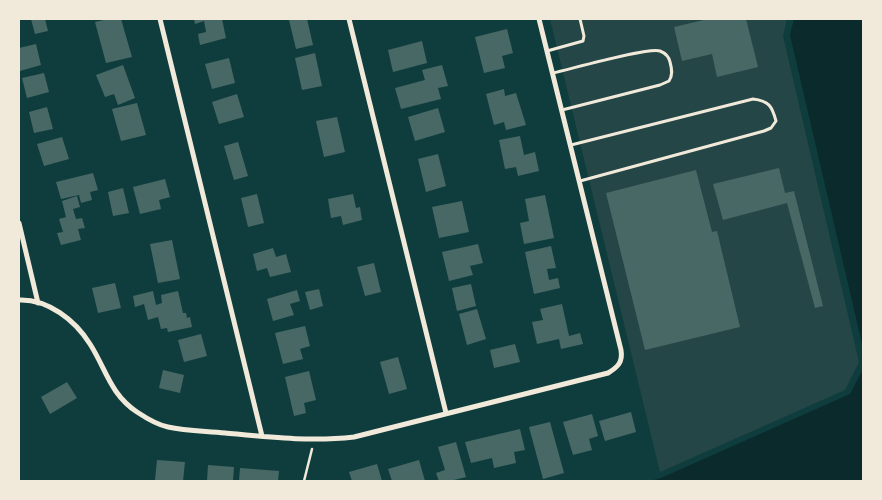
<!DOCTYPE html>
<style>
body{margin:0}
#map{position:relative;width:882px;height:500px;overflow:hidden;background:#0f3d3e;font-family:"Public Sans",sans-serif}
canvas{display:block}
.frame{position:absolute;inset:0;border:20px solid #f1e9da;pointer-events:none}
</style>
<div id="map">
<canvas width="882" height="500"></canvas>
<div class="frame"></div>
</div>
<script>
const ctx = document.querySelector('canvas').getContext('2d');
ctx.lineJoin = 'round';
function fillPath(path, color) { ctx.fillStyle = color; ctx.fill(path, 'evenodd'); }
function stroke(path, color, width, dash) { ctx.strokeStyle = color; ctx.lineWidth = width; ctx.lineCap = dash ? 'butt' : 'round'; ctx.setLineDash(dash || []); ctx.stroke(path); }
fillPath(new Path2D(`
 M550 19H787L783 36 859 362 845 390 660 472Z`), '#244646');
fillPath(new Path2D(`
 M794 19H863V348L790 35Z
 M863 369V481H650L661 478 850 394Z`), '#0a2a2b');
fillPath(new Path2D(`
 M31 19H45L48 31 35 34Z
 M108 19H121L132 57 106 63 95 22Z
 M194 19H222L226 38 200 45 198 34 206 32 204 21 195 24Z
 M294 19H307L313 45 296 49 289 20Z
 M708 19H746L758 67 717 77 712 54 682 61 674 27Z
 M507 29 513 53 502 56 505 68 484 73 475 37Z
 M422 41 427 63 393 72 388 50Z
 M36 44 41 65 20 71 19 48Z
 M315 53 322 86 302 90 295 58Z
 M229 58 235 83 212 89 205 64Z
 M123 65 135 98 118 105 114 94 105 97 96 75Z
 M442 65 448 86 438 88 441 99 401 109 395 88 425 80 422 70Z
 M44 73 49 92 27 98 22 78Z
 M504 89 505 96 516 93 526 125 506 130 504 122 494 125 486 94Z
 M237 94 244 117 219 124 212 102Z
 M137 103 146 135 121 141 112 109Z
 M47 107 53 129 34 133 29 112Z
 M438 108 445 132 415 141 408 117Z
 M337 117 345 152 324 157 316 121Z
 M520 136 524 155 535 152 539 171 518 176 516 167 505 169 499 140Z
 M62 137 69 159 44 166 37 144Z
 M238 142 248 176 234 180 224 146Z
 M438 154 446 186 426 192 418 159Z
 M779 168 785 193 794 191 823 306 815 308 787 203 723 220 713 184Z
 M696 170 712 232 717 231 740 327 645 350 606 193Z
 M93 173 98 190 90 192 92 200 81 203 79 195 61 199 56 182Z
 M165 179 170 197 159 200 161 209 140 214 133 187Z
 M123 188 129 213 113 216 108 192Z
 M257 194 264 223 248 227 241 198Z
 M353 194 356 208 360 207 362 220 343 225 341 216 331 218 328 199Z
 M545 195 554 238 524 244 520 223 529 221 525 199Z
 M77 196 80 207 73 209 76 219 82 218 85 228 78 229 81 240 61 245 57 233 63 232 59 219 66 217 62 201Z
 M462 201 469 232 439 238 432 207Z
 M172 240 180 279 158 283 150 244Z
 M478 244 483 263 470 266 473 275 449 281 442 252Z
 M551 246 556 268 547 269 549 280 558 278 560 288 534 294 525 252Z
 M273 248 276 257 286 254 291 272 270 277 267 268 257 271 253 254Z
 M374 263 381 292 365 296 357 267Z
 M115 283 121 308 98 313 92 288Z
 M471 284 476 306 457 311 452 288Z
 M319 289 323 306 310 310 305 292Z
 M297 290 300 301 290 304 294 315 273 321 267 299Z
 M153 291 156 305 162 303 161 295 178 291 183 313H186L187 318 190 317 192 327 168 332 167 328 161 329 158 317 148 320 144 304 135 307 133 296Z
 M562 304 569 336 580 333 583 344 561 349 559 339 537 344 532 322 543 320 540 309Z
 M477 309 486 339 467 345 459 314Z
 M305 326 310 346 300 349 303 359 283 364 275 333Z
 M201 334 207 356 184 362 178 340Z
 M515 344 520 362 494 368 490 350Z
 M398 357 407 389 389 394 380 362Z
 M163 370 184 375 180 393 159 388Z
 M309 371 316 400 304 403 306 413 294 416 285 377Z
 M67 382 77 398 50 414 41 397Z
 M631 412 636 432 605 441 599 421Z
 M592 414 598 436 589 439 592 450 573 455 563 422Z
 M550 422 564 473 543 479 529 427Z
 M520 429 525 450 514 452 516 463 494 468 492 458 471 463 465 442Z
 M456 442 466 477 450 481H439L436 473 445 470 438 447Z
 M157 460 185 462 183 481 155 480Z
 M419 460 425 481H392L388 469Z
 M377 464 382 481H352L349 472Z
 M208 465 234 467 233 481H207Z
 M240 468 279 471 278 481H239Z`), '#486865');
stroke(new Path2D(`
 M304 481 312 449`), '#f1e9da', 2.5);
stroke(new Path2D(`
 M547 51 583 41 584 36 580 19
 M553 73C571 69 648 47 660 51 665 53 669 57 670 62 672 69 673 75 669 81L660 85 562 110
 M571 145 753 99C769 101 772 106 776 121L771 128 764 131 580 181`), '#f1e9da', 3);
stroke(new Path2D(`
 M160 19 262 436
 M349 19 446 413
 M19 223 38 303
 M19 300C48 299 75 320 90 344 106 369 110 394 137 412 146 418 158 425 168 427 186 431 206 431 225 433 268 437 311 442 354 437L608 373C618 367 623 362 621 350L539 19`), '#f1e9da', 5);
</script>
